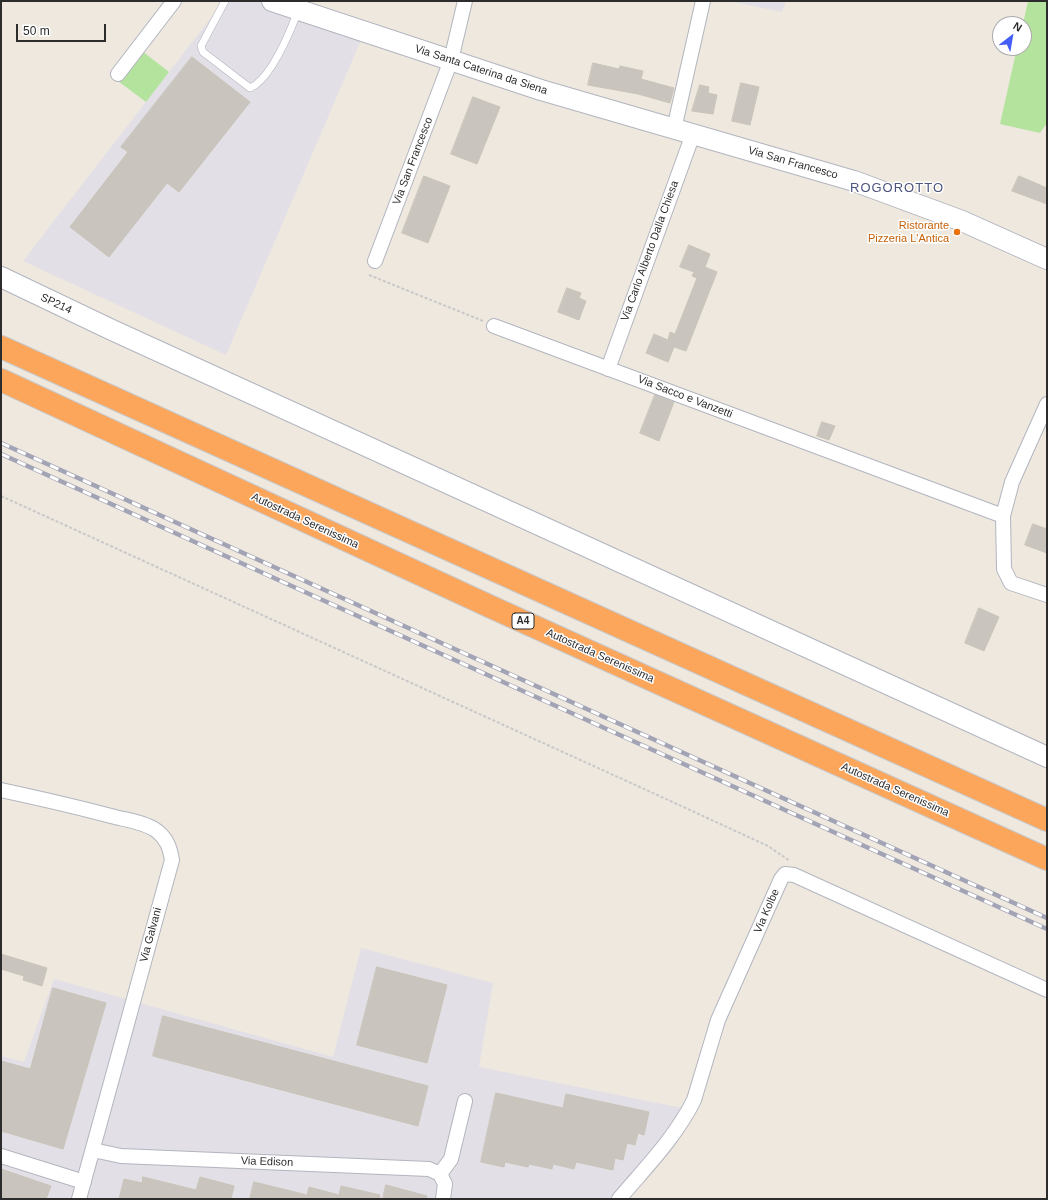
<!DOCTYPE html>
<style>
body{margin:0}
#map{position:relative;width:1048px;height:1200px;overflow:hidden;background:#eee8df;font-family:Arial,sans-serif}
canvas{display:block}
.frame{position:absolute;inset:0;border:2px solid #2c2c2c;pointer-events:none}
.north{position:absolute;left:992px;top:16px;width:40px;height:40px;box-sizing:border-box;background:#fff;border:1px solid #ababab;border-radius:50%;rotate:31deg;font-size:11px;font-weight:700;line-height:16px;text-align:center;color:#2c2c2c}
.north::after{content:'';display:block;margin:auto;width:14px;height:18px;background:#435ff7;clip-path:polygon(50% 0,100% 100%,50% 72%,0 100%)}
.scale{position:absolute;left:16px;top:24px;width:90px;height:18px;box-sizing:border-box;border:2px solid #2c2c2c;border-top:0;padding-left:5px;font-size:12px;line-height:14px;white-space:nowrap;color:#2c2c2c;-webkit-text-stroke:3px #fff;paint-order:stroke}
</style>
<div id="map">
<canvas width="1048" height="1200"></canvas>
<div class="frame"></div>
<div class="north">N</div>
<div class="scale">50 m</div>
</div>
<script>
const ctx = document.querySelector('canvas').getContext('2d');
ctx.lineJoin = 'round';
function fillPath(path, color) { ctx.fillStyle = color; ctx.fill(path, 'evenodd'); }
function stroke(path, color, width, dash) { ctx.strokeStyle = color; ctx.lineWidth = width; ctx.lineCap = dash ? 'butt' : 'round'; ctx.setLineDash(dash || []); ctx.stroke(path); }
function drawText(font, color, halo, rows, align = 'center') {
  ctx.font = font + ' Arial,sans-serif'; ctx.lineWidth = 3; ctx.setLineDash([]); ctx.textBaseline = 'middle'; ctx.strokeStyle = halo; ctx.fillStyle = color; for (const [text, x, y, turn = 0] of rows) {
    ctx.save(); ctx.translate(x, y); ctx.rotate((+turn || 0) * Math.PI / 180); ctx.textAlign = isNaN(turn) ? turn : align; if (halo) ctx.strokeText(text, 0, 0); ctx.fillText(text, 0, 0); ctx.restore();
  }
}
fillPath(new Path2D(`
 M224 1H263L361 40 226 355 23 261Z
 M729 1H786L782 12Z
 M361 948 493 983 479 1067 682 1108 681 1118 616 1199H1V1056L24 1062 54 979 333 1057Z`), '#e2dfe6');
fillPath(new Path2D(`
 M1028 1H1047V123L1040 133 1000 124 1017 48H1024L1023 24Z
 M142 51 169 72 146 102 118 81Z`), '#b3e39d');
const building = new Path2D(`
 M192 57 250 102 179 192 167 183 109 257 70 227 128 152 121 147Z
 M593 63 619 69 620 66 643 71 641 79 674 88 670 103 638 94 588 85Z
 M741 83 759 87 750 125 732 121Z
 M700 85 709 87 708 93 717 95 713 114 692 111Z
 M473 97 500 107 477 164 451 154Z
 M424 176 450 186 428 243 402 233Z
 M1019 176 1047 188V204L1012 191Z
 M689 245 710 254 705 267 717 272 686 351 674 347 668 362 646 353 654 334 668 340 670 332 675 334 697 278 692 276 694 272 680 267Z
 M567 288 581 293 579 298 586 301 579 320 558 312Z
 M655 395 674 402 659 441 640 433Z
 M822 422 835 426 829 440 817 436Z
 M1033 524 1047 529V553L1025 545Z
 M979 608 999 617 984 651 965 643Z
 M1 954 47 968 42 986 23 980 24 976 1 969Z
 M377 967 447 985 427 1063 357 1045Z
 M53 988 106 1003 63 1149 1 1131V1061L30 1069Z
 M163 1016 428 1086 418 1126 153 1056Z
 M496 1093 563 1108 566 1094 649 1112 644 1135 638 1133 635 1145 627 1143 623 1160 615 1158 613 1170 576 1162 574 1169 553 1164 552 1169 529 1164 528 1167 505 1162 504 1167 481 1162Z
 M1 1169 51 1186 46 1199H1Z
 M143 1177 196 1190 200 1177 234 1186 231 1199H119L124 1179 142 1183Z
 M254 1182 307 1195 309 1187 339 1195 341 1186 380 1195 379 1199H250Z
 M386 1185 427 1196 426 1199H383Z`);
fillPath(building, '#c9c5be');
stroke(building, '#c9c4b8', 1);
const lane = new Path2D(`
 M225 1 201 46 203 52 250 88C271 79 290 32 298 11`);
const street = new Path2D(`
 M118 74 174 1
 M674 129 703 1
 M375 261 451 60 465 1
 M494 326 1003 516
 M608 369 693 134
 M1047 404 1012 482 1003 516 1004 569 1011 583 1047 595
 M1 790C38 798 74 806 111 816 126 820 145 822 157 831 167 839 170 848 172 860L79 1199
 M93 1150 121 1156 429 1169 440 1174
 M1 1156 84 1182
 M443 1199 445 1184 440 1174 451 1159 465 1101
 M619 1199C646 1167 675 1138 694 1100L718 1020 781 879 785 874 794 875 1047 990`);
const secondary = new Path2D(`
 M272 1 541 90 854 181 962 221 1047 259
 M1 277 112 330 1047 757`);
const highway = new Path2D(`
 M1 347 1047 820
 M1 380 489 606 1047 859`);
stroke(lane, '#b2b5bf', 8);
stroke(street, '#b2b5bf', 16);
stroke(secondary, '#b2b5bf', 22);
stroke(highway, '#c8c8c8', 24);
stroke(new Path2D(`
 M369 275 483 321
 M1 496 677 804 768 846 790 861`), '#c8c8c8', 2, [3, 2]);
stroke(lane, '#fff', 7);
stroke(street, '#fff', 14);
stroke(secondary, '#fff', 20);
stroke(highway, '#fca65c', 22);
const rail = new Path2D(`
 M1 443 1047 918
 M1 454 1047 929`);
stroke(rail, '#a2a4b6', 4.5);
stroke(rail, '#fff', 3, [9]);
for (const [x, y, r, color] of [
 [957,232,4,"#e8710a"]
]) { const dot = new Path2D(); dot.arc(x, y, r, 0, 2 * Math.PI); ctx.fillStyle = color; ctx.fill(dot); stroke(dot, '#fff', 1.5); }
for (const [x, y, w] of [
 [523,621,22]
]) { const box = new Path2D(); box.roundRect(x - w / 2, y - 8, w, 16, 3); ctx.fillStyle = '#fff'; ctx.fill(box); stroke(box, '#2c2c2c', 1); }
drawText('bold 10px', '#2c2c2c', null, [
 ["A4",523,621]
]);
drawText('11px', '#2c2c2c', '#fff', [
 ["Via Santa Caterina da Siena",481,70,18],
 ["Via San Francesco",413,161,-69],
 ["Via San Francesco",793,163,16],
 ["Via Carlo Alberto Dalla Chiesa",650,251,-70],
 ["SP214",56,304,25],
 ["Via Sacco e Vanzetti",685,397,21],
 ["Autostrada Serenissima",305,521,25],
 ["Autostrada Serenissima",600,656,24],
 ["Autostrada Serenissima",895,790,24],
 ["Via Kolbe",767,911,-66],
 ["Via Galvani",151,935,-75],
 ["Via Edison",267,1162,2]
]);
drawText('11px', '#c56008', '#fff', [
 ["Ristorante",949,226],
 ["Pizzeria L'Antica",949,239]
], 'right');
ctx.letterSpacing = '1px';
drawText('13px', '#4d547d', '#fff', [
 ["ROGOROTTO",897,188]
]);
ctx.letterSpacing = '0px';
</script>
